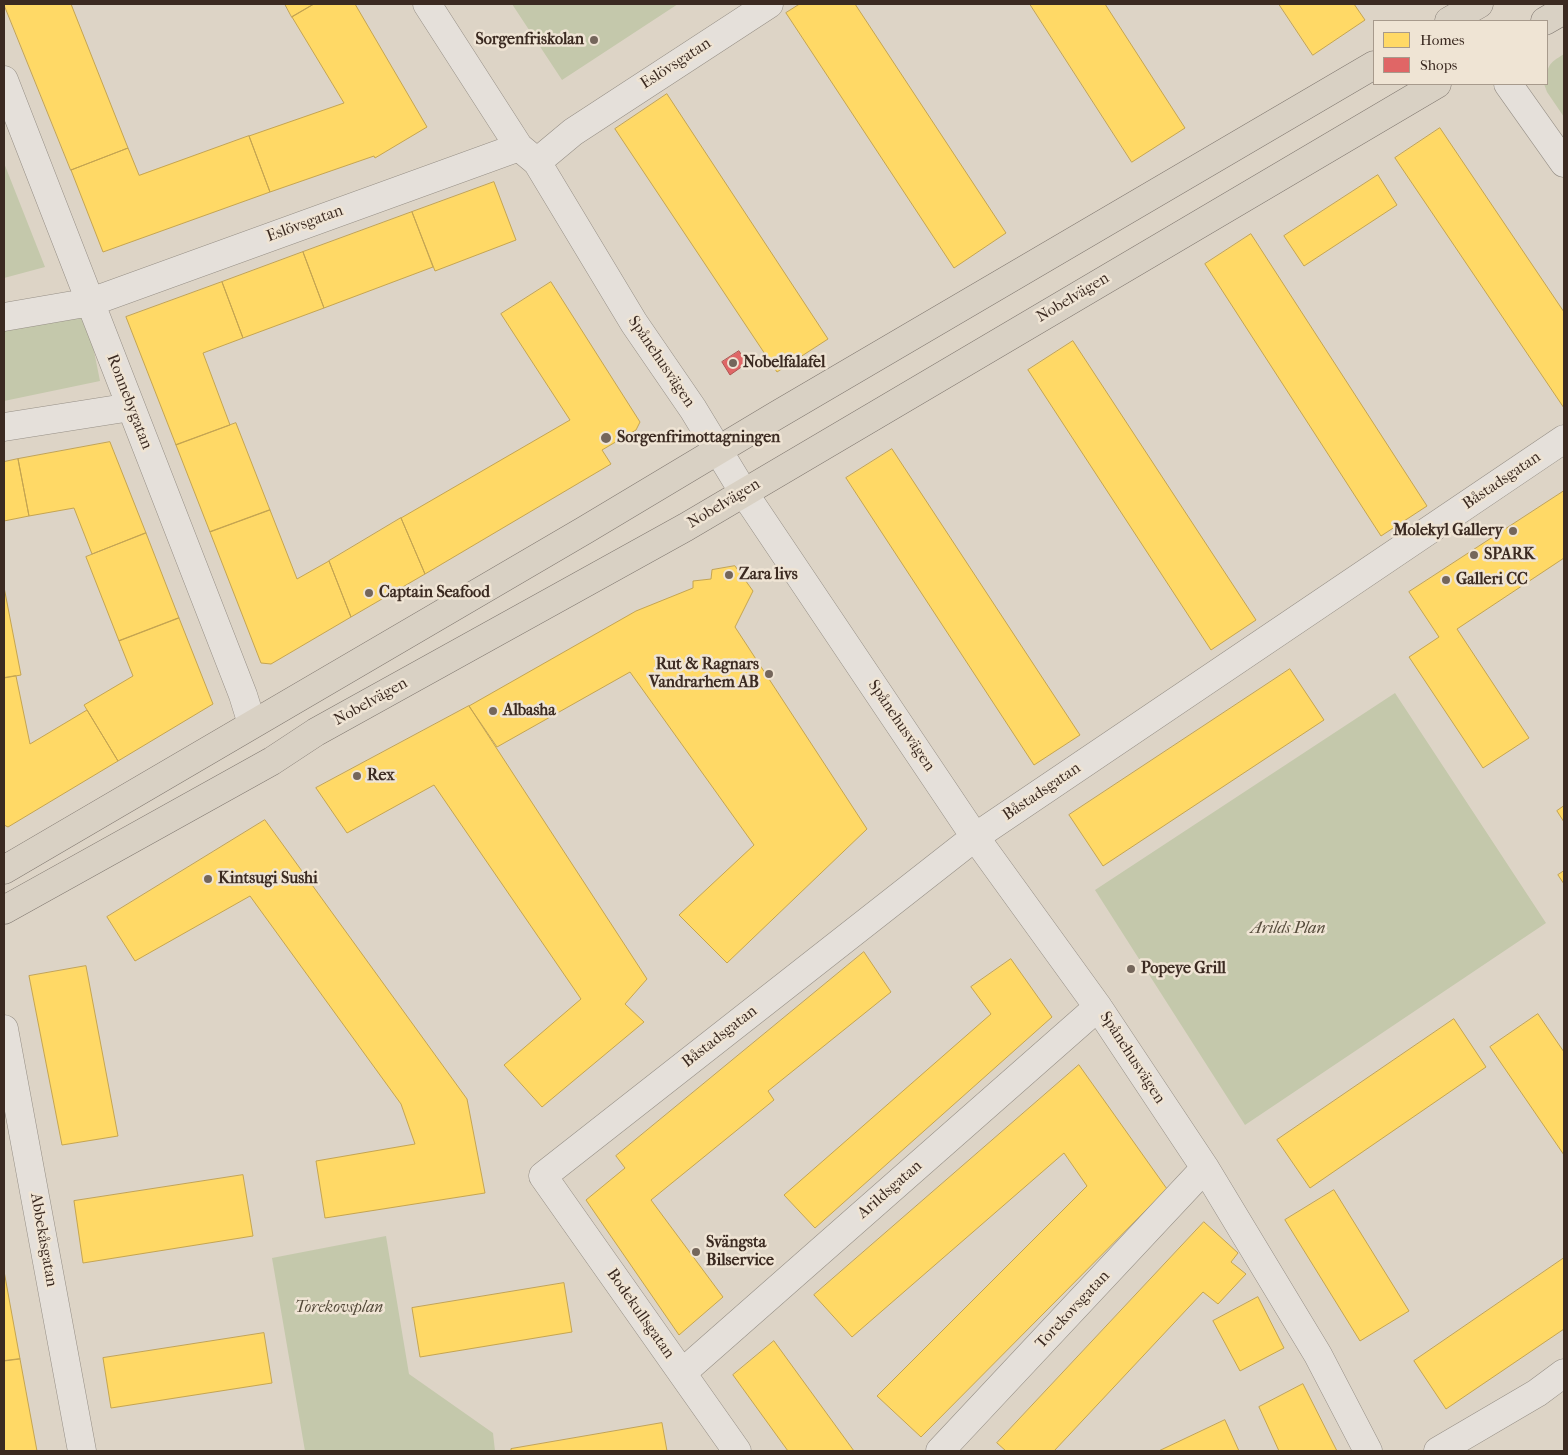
<!DOCTYPE html>
<meta charset="utf-8">
<style>
body{margin:0}
#map{position:relative;width:1568px;height:1455px;overflow:hidden;background:#ddd4c6;font-family:"IM FELL French Canon",serif}
canvas{display:block}
.frame{position:absolute;inset:0;border:5px solid #3b2a21;pointer-events:none}
.legend{position:absolute;left:1373px;top:20px;width:175px;height:65px;box-sizing:border-box;background:#efe4d4;border:1px solid #a79a8c;margin:0;padding:6px 9px;list-style:none;font-size:15px;color:#3b2a21}
.legend li{display:flex;align-items:center;gap:10px;height:25px}
.legend b{width:25px;border:1px solid #a79a8c}
</style>
<div id="map">
<canvas width="1568" height="1455"></canvas>
<div class="frame"></div>
<ul class="legend">
<li><b style="height:14px;background:#ffd966"></b>Homes</li>
<li><b style="height:14px;background:#e06666"></b>Shops</li>
</ul>
</div>
<script>
const ctx = document.querySelector('canvas').getContext('2d');
ctx.lineJoin = 'round';
function fillPath(path, color) { ctx.fillStyle = color; ctx.fill(path, 'evenodd'); }
function stroke(path, color, width, dash) { ctx.strokeStyle = color; ctx.lineWidth = width; ctx.lineCap = dash ? 'butt' : 'round'; ctx.setLineDash(dash || []); ctx.stroke(path); }
function drawText(font, color, halo, rows, align = 'center') {
  ctx.font = font + ' "IM FELL French Canon",serif'; ctx.lineWidth = 5; ctx.setLineDash([]); ctx.textBaseline = 'middle'; ctx.strokeStyle = halo; ctx.fillStyle = color; for (const [text, x, y, turn = 0] of rows) {
    ctx.save(); ctx.translate(x, y); ctx.rotate((+turn || 0) * Math.PI / 180); ctx.textAlign = isNaN(turn) ? turn : align; if (halo) ctx.strokeText(text, 0, 0); ctx.fillText(text, 0, 0); ctx.restore();
  }
}
fillPath(new Path2D(`
 M512 4H678L562 80Z
 M1564 54V117L1547 92 1544 84H1547C1547 65 1548 64 1564 54Z
 M4 163 45 267 4 278Z
 M84 301 100 381 4 401V317Z
 M1395 693 1546 923 1245 1125 1095 890Z
 M386 1236 409 1374 493 1433 495 1451H305L272 1258Z`), '#c4c8ab');
const homes = new Path2D(`
 M4 4H71L128 148 71 170Z
 M285 4H314L292 17Z
 M314 4H355L427 127 375 158 374 156 270 192 249 136 344 103 292 17Z
 M800 4H855L1006 233 954 268 786 13Z
 M1030 4H1105L1185 128 1132 162Z
 M1279 4H1354L1365 20 1313 55Z
 M667 94 828 339 777 372 615 129Z
 M1440 128 1564 312V408L1395 158Z
 M249 136 270 192 103 252 71 170 128 148 139 175Z
 M1378 175 1397 205 1304 266 1284 236Z
 M494 182 516 240 435 271 412 212Z
 M412 212 433 267 324 308 303 252Z
 M1251 234 1427 506 1381 536 1205 264Z
 M303 252 324 308 243 338 222 282Z
 M222 282 243 338 203 353 230 425 176 445 126 317Z
 M551 282 640 422 636 430 602 450 611 464 425 574 401 518 570 420 501 314Z
 M1073 341 1256 620 1211 650 1028 370Z
 M236 423 270 510 210 532 176 445Z
 M110 442 146 533 92 554 74 508 29 516 18 459Z
 M892 449 1080 735 1034 765 846 478Z
 M18 459 29 516 4 521V462Z
 M1564 491V558L1457 629 1529 738 1483 768 1409 657 1439 637 1409 592Z
 M270 510 297 579 329 561 351 617 271 664 261 663 210 532Z
 M401 518 425 574 351 617 329 561Z
 M146 533 179 618 119 641 86 557Z
 M735 566 753 591 735 627 867 829 727 963 679 915 754 845 630 672 497 747 469 706 636 611 693 588V581L711 579 712 570Z
 M4 587 21 675 4 678Z
 M179 618 213 704 118 761 84 705 133 676 119 641Z
 M1290 669 1324 720 1103 866 1069 815Z
 M16 676 30 744 87 710 118 761 8 827 4 825V678Z
 M469 706 647 979 625 1004 644 1022 542 1107 504 1065 581 999 434 785 347 833 316 788Z
 M1564 806V822L1557 811Z
 M265 820 467 1099 485 1193 325 1218 316 1161 415 1144 401 1104 250 896 135 961 107 917Z
 M1564 871V884L1558 875Z
 M864 952 891 992 768 1091 774 1100 651 1200 723 1297 679 1335 586 1200 625 1168 616 1156Z
 M1011 959 1052 1017 815 1228 784 1195 991 1014 971 987Z
 M86 966 118 1136 62 1145 29 976Z
 M1538 1014 1564 1052V1155L1490 1047Z
 M1454 1019 1486 1067 1310 1188 1277 1140Z
 M1079 1065 1167 1189 921 1437 877 1396 1087 1186 1064 1153 852 1337 814 1295Z
 M243 1175 253 1236 83 1263 74 1201Z
 M1334 1190 1409 1311 1360 1341 1285 1220Z
 M1204 1222 1238 1253 1231 1262 1246 1274 1218 1304 1203 1292 1054 1451H1006L997 1443Z
 M1564 1258V1329L1446 1409 1414 1361Z
 M4 1271 20 1359 4 1361Z
 M564 1283 572 1332 420 1357 412 1308Z
 M1258 1297 1284 1348 1240 1371 1213 1321Z
 M264 1333 272 1383 111 1408 103 1358Z
 M774 1341 854 1451H788L733 1375Z
 M20 1359 37 1451H4V1361Z
 M1303 1384 1337 1451H1279L1259 1407Z
 M1225 1420 1239 1451H1159Z
 M662 1423 667 1451H511V1449Z`);
fillPath(homes, '#ffd966');
stroke(homes, '#c4a451', 1);
const shops = new Path2D(`
 M739 351 747 363 730 375 722 362Z`);
fillPath(shops, '#e06666');
stroke(shops, '#ae5451', 1);
const minor = new Path2D(`
 M427 4 519 147 537 162 634 323 693 409 744 493 975 837 1098 1007 1205 1168 1318 1355 1368 1451
 M4 80 243 695 252 724
 M1508 84 1564 163
 M537 162 573 132 769 4
 M4 317 91 302 519 147
 M4 427 131 407
 M4 1029 82 1451
 M682 1373 1098 1007
 M737 1451 543 1176 975 837 1564 439
 M940 1451 1205 1168
 M1438 1451 1537 1393 1564 1373`);
const major = new Path2D(`
 M1449 21 1479 4
 M1545 21 1564 10
 M4 870 585 530 777 415 1374 65
 M4 910 272 761 316 732 686 527 1437 84`);
stroke(minor, '#968f86', 29);
stroke(major, '#807870', 29);
stroke(minor, '#e5e0da', 28);
stroke(major, '#d9d1c4', 28);
for (const [x, y, r, color] of [
 [594,40,5,"#74665b"],
 [733,363,5,"#74665b"],
 [606,438,6,"#74665b"],
 [1513,531,5,"#74665b"],
 [1474,555,5,"#74665b"],
 [729,575,5,"#74665b"],
 [1446,580,5,"#74665b"],
 [369,593,5,"#74665b"],
 [769,674,5,"#74665b"],
 [493,711,5,"#74665b"],
 [357,776,5,"#74665b"],
 [208,879,5,"#74665b"],
 [1131,969,5,"#74665b"],
 [696,1252,5,"#74665b"]
]) { const dot = new Path2D(); dot.arc(x, y, r, 0, 2 * Math.PI); ctx.fillStyle = color; ctx.fill(dot); stroke(dot, '#efe4d4', 2); }
drawText('bold 16px', '#3b2a21', '#efe4d4', [
 ["Sorgenfriskolan",584,40,"right"],
 ["Nobelfalafel",743,363],
 ["Sorgenfrimottagningen",617,438],
 ["Molekyl Gallery",1503,531,"right"],
 ["SPARK",1484,555],
 ["Zara livs",739,575],
 ["Galleri CC",1456,580],
 ["Captain Seafood",379,593],
 ["Rut & Ragnars",759,665,"right"],
 ["Vandrarhem AB",759,683,"right"],
 ["Albasha",503,711],
 ["Rex",367,776],
 ["Kintsugi Sushi",218,879],
 ["Popeye Grill",1141,969],
 ["Svängsta",706,1243],
 ["Bilservice",706,1261]
], 'left');
drawText('16px', '#3b2a21', '#efe4d4', [
 ["Eslövsgatan",676,64,-33],
 ["Eslövsgatan",305,224,-20],
 ["Nobelvägen",1073,298,-31],
 ["Spånehusvägen",661,362,56],
 ["Ronnebygatan",129,402,69],
 ["Båstadsgatan",1502,481,-34],
 ["Nobelvägen",724,504,-31],
 ["Nobelvägen",371,702,-29],
 ["Spånehusvägen",901,726,56],
 ["Båstadsgatan",1042,792,-34],
 ["Båstadsgatan",720,1037,-38],
 ["Spånehusvägen",1132,1058,57],
 ["Arildsgatan",890,1190,-41],
 ["Abbekåsgatan",43,1240,80],
 ["Torekovsgatan",1073,1310,-47],
 ["Bodekullsgatan",640,1314,55]
]);
drawText('italic 16px', '#524838', '#efe4d4', [
 ["Arilds Plan",1288,929],
 ["Torekovsplan",339,1308]
]);
</script>
